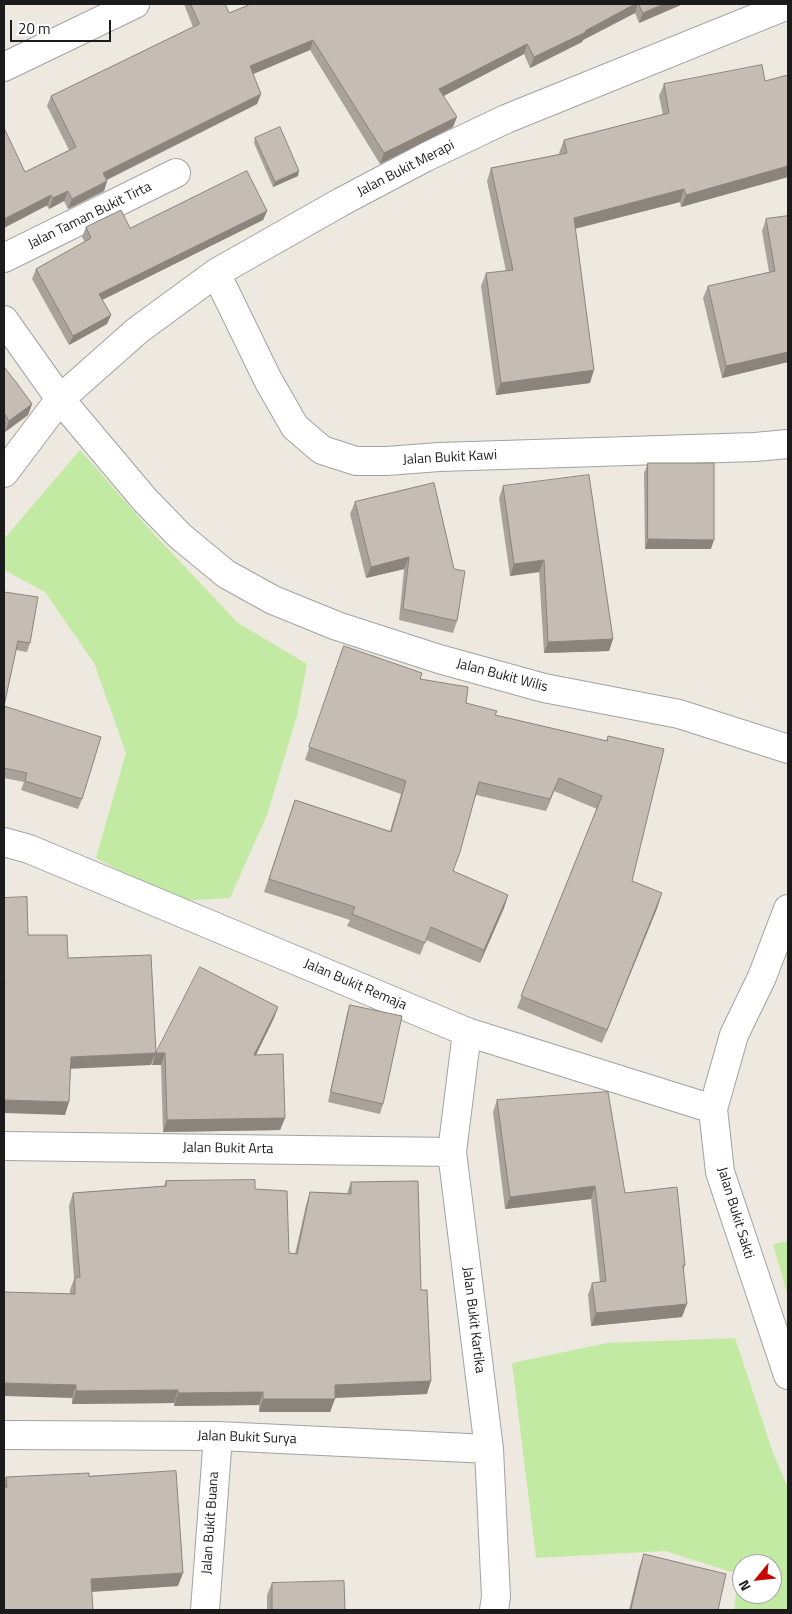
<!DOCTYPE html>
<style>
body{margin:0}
#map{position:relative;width:792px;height:1614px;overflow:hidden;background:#ede9e0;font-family:"Titillium Web",sans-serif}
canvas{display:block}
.frame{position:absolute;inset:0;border:5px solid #1b1b1b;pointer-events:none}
.north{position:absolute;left:732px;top:1554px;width:50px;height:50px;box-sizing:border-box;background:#fff;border:1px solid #a4a4a4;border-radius:50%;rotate:242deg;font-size:14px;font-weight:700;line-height:20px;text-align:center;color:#1b1b1b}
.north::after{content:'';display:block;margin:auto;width:18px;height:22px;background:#c60700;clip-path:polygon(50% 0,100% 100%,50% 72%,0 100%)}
.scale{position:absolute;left:10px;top:20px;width:101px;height:22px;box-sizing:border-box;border:2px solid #1b1b1b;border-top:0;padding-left:6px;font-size:15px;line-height:18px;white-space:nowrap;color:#1b1b1b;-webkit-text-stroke:4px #fff;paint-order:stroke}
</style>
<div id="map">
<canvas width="792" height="1614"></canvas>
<div class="frame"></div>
<div class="north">N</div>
<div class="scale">20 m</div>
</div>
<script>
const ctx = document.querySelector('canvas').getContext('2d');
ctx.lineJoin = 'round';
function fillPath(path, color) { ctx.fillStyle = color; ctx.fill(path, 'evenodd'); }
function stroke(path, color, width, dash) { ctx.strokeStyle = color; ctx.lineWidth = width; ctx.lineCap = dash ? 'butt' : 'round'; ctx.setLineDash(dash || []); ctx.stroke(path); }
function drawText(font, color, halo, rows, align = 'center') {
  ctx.font = font + ' "Titillium Web",sans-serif'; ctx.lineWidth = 5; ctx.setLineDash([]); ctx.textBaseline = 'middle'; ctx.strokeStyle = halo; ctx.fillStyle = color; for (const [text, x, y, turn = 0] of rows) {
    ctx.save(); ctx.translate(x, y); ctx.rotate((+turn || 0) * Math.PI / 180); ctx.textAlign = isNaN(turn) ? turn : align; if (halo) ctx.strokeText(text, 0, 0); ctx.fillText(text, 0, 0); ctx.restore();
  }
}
fillPath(new Path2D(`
 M80 450 152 532 238 623 307 664 297 716 267 815 230 898 176 901 96 858 126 753 94 663 45 592 4 570V539Z
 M788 1241V1297L773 1244Z
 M735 1338 772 1450 788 1488V1610H734L738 1574 665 1551 536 1558 512 1363 607 1343ZM742 1564H772V1594H742Z`), '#c3eaa3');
const street = new Path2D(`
 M4 67 135 4
 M4 258 176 173
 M216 273 268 380 295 427 322 450 356 461H387L439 457 755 447 788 444
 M4 320 60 399 145 500 180 536 226 574 273 600 337 626 439 659 544 688 679 714 788 749
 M4 473 60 399 138 330 216 273 341 202 426 157 506 119 788 5
 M4 842 29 849 467 1032 713 1109
 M788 909 762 977 734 1035 713 1109 720 1172 788 1375
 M467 1032 452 1152 489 1449 496 1597 494 1610
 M4 1146 452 1152
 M4 1435 218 1436 489 1449
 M205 1610 218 1436`);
stroke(street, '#a2a2a2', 30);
stroke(street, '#fff', 28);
fillPath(new Path2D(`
 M184 4H225L229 13 251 4H683L639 23 635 13 583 40 582 42 530 68 524 54 443 96 453 127 380 164 310 50 253 74 261 94 257 104 107 180V181L104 191 68 209 64 201 49 209 25 172 69 150 47 106 51 96 193 27Z
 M788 75V177L681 207 680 202 575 229 590 383 496 395 481 286 486 273 506 271 487 181 491 168 560 154 559 153 564 140 663 115 659 96 664 84 765 81Z
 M255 138 298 176 273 187 254 143Z
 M267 211 263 220 102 300 111 315 107 324 69 345 32 279 36 269 85 242 82 237 86 227 130 228Z
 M788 216V362L722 378 703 298 708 286 769 272 762 231 766 219Z
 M4 367 32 404 28 415 5 432 4 429Z
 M648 463 711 549H645L644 473Z
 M434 483 457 621 453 633 399 620 404 569 366 578 350 514 355 502Z
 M503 486 613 639 609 651 544 653 539 572 510 576 499 498Z
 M4 592 30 643 27 652 16 650 4 706 82 799 78 809 21 790 24 782 4 778Z
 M344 646 420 679 466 703 495 715 606 741 608 736 632 881 658 906 602 1043 517 1008 597 809 554 791 546 811 476 795 453 871 508 895 504 908 480 963 426 940 420 955 347 926 350 920 264 892 295 800 390 831 401 794 305 760Z
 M350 1005 383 1104 380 1114 328 1102 347 1014Z
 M278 1007 274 1018 256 1055 285 1118 280 1130 163 1132 161 1065H152L156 1053Z
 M497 1100 625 1193 685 1265 683 1271 682 1317 591 1326 588 1295 592 1283 600 1282 591 1199 505 1209 493 1112Z
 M166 1181 255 1189 289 1253 295 1254 306 1205 310 1192 347 1193 351 1182 421 1290 427 1394 335 1398 330 1412H259V1405L174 1406V1403L72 1404 70 1290 74 1279 69 1206 73 1193 164 1186Z
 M89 1476 178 1586 92 1592 4 1610V1484L6 1477Z
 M644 1554 718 1610H629L639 1568Z
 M272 1583 345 1610H267V1595Z`), '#a9a29a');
fillPath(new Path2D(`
 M635 4H638L635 13 583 40 582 42 530 68 534 57Z
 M664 4H683L639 23 643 13Z
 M313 40 310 50 246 77 250 66Z
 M527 44 524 54 436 100 439 89Z
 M261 94 257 104 100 183 103 173Z
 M457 117 453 127 380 164 384 153Z
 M788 166V177L681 207 686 195Z
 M299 171 298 176 273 187 275 182Z
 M107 181 104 191 68 209 72 199Z
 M684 189 680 202 569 230 574 218Z
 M68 191 64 201 49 209 53 198Z
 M51 195 48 205 4 228V219Z
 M267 211 263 220 96 303 99 294Z
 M111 315 107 324 69 345 73 336Z
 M788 352V362L722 378 726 366Z
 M594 370 590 383 496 395 501 383Z
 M32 404 28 415 5 432 9 421Z
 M648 539 714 540 711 549H645Z
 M409 557 404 569 366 578 371 567Z
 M544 560 539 572 510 576 514 564Z
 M613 639 609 651 544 653 548 642Z
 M559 778 554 791 546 811 550 799Z
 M662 893 658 906 602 1043 607 1030Z
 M508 895 504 908 480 963 484 950Z
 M278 1007 274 1018 250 1067 254 1055Z
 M156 1053 151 1065 66 1069 71 1057Z
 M156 1053H165L161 1065H152Z
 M4 1100 69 1102 65 1115 4 1113Z
 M285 1118 280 1130 163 1132 167 1120Z
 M595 1186 591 1199 505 1209 510 1197Z
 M687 1304 682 1317 591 1326 596 1313Z
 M431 1381 427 1394 330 1398 335 1385Z
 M4 1383 76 1385 72 1398 4 1396Z
 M178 1390 174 1403 72 1404 76 1391Z
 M263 1392 259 1405 174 1406 178 1393Z
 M263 1399H335L330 1412H259Z
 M183 1573 178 1586 86 1592 91 1579Z`), '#8a847d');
const building = new Path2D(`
 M191 4H225L229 13 251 4H635L585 31 586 32 534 57 527 44 439 89 457 117 384 153 313 40 250 66 261 94 103 173 107 181 72 199 68 191 53 198 51 195 4 219V128L25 172 76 147 51 96 199 24Z
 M639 4H664L643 13Z
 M762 65 765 81 788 75V166L686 195 684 189 574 218 594 370 501 383 486 273 513 270 491 168 567 153 564 140 669 113 664 84Z
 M280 127 299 171 275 182 255 138Z
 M247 171 267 211 99 294 111 315 73 336 36 269 91 238 86 227 121 210 130 228Z
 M788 216V352L726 366 708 286 775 271 766 219Z
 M4 367 16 382 32 404 9 421 4 413Z
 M648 463H714V540L648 539Z
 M589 475 613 639 548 642 544 560 514 564 503 486Z
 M434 483 454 569 465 571 457 621 403 609 409 557 371 567 355 502Z
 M4 592 38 597 30 643 18 641 4 706 101 737 82 799 25 781 27 773 4 768Z
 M344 646 422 673 420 679 468 687 466 703 497 711 495 715 607 741 608 736 664 749 632 881 662 893 607 1030 521 996 602 796 559 778 550 799 479 782 460 852 453 871 508 895 484 950 431 927 425 943 352 914 355 907 269 879 295 800 391 832 406 781 309 747Z
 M27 897 28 935H67L68 958 151 955 156 1053 71 1057 69 1102 4 1100V987L5 981H4V898Z
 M200 967 278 1007 254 1055 283 1054 285 1118 167 1120 165 1053H156Z
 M350 1005 402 1016 383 1104 331 1092Z
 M608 1092 625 1193 677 1187 685 1265H683L687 1304 596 1313 592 1283 606 1281 595 1186 510 1197 497 1100Z
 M255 1180V1189L287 1191 289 1253 297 1254 310 1192 351 1194V1182L418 1181 421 1290H427L431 1381 335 1385V1399H263V1392L178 1393V1390L76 1391V1385L4 1383V1292L75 1294V1278L80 1277 73 1193 166 1186V1181Z
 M176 1471 183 1573 91 1579 93 1610H4V1487H7L6 1477 89 1473V1476Z
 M644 1554 726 1574 718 1610H631Z
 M344 1581 345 1610H272V1583Z`);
fillPath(building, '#c5bcb3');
stroke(building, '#8a847d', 1);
drawText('14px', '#1b1b1b', '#fff', [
 ["Jalan Bukit Merapi",406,169,-27],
 ["Jalan Taman Bukit Tirta",90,216,-26],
 ["Jalan Bukit Kawi",450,458,-3],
 ["Jalan Bukit Wilis",502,676,15],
 ["Jalan Bukit Remaja",355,985,23],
 ["Jalan Bukit Arta",228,1149,1],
 ["Jalan Bukit Sakti",735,1213,73],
 ["Jalan Bukit Kartika",473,1320,83],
 ["Jalan Bukit Surya",247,1438,2],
 ["Jalan Bukit Buana",211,1523,-86]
]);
</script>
